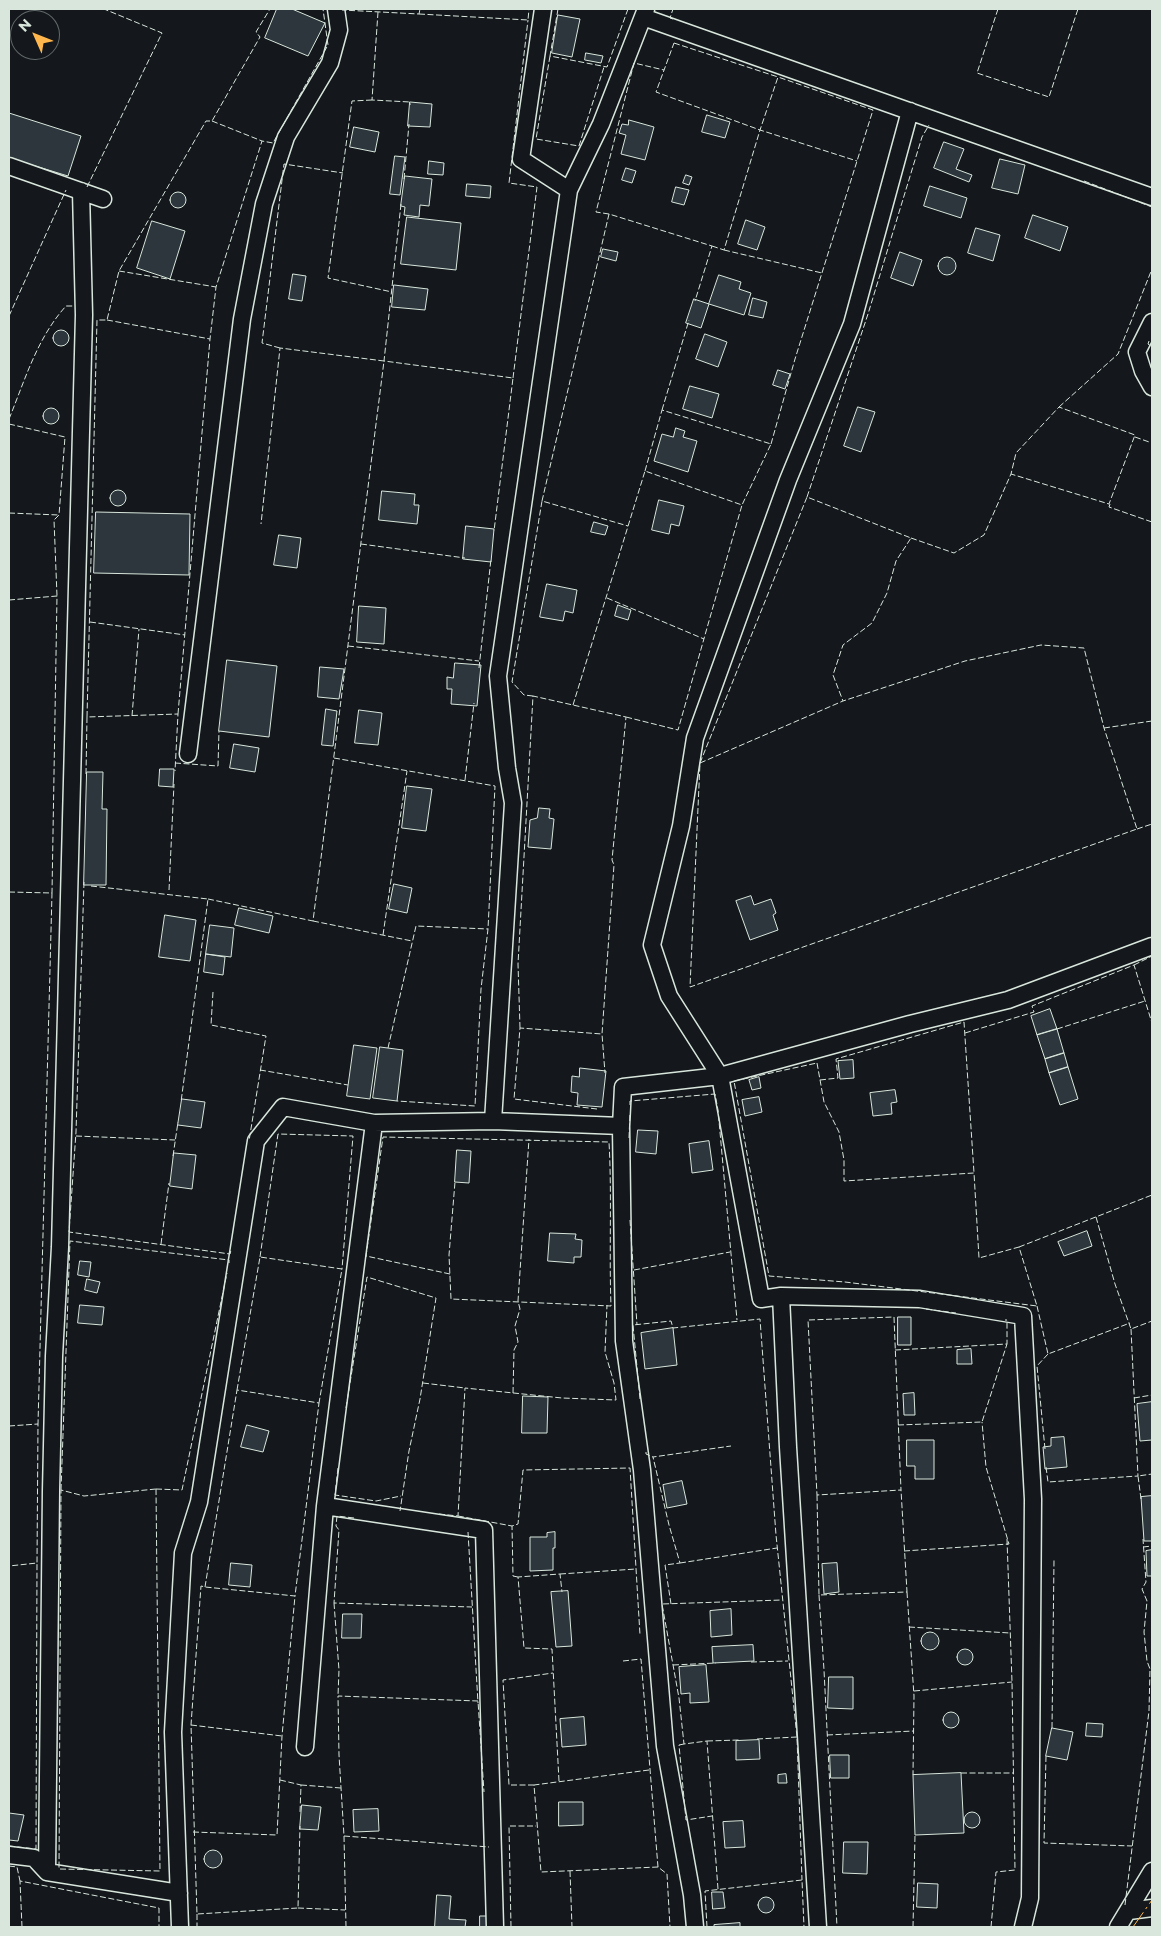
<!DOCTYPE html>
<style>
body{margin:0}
#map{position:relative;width:1161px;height:1936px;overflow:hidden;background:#14181c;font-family:Montserrat,sans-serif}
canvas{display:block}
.frame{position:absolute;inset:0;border:10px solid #d8e6dc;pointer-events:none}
.north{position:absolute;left:10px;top:10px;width:50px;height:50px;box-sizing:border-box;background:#14181c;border:1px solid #626a69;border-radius:50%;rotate:314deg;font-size:14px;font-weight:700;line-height:20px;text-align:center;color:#d8e6dc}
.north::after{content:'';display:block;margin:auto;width:18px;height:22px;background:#ffb74d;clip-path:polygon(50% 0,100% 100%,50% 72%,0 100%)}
</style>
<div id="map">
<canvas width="1161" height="1936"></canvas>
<div class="frame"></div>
<div class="north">N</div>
</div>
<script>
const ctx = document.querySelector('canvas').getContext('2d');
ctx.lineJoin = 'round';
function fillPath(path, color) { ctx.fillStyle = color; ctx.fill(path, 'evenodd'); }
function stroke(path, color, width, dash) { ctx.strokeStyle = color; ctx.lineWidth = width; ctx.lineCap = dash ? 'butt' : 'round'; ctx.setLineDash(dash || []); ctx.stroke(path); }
const building = new Path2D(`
 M277 9H292L325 23 308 56 265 38Z
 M558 15 580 19 572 57 552 53Z
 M586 53 603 56 601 63 585 60Z
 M410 102 432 104 430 127 408 126Z
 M9 113 81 136 68 176 9 158Z
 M707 115 730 122 725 138 702 132Z
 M629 120 654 127 645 160 621 154 626 135 619 133 622 124 628 125Z
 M354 127 379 132 375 152 350 147Z
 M944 142 964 149 956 169 972 175 969 182 934 168Z
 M395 156 405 157 400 195 390 194Z
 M1000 159 1025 165 1018 194 992 188Z
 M429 161 444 163 443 175 428 174Z
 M626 168 636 171 632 183 622 180Z
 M686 175 692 177 689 185 683 183Z
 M405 176 432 179 429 206 420 205 419 217 404 215 405 207 401 206Z
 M467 184 491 186 490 198 466 196Z
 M930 186 967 198 961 218 924 206Z
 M676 187 689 190 684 205 672 202Z
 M170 200a8 8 0 1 1 16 0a8 8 0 1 1-16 0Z
 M1033 215 1068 227 1060 251 1025 238Z
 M407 217 461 223 456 270 401 264Z
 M746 220 765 227 757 250 738 244Z
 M152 221 185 231 170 279 137 268Z
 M976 228 1000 235 993 261 968 253Z
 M603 249 618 252 616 261 601 257Z
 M900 252 922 260 913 286 891 278Z
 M938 266a9 9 0 1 1 18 0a9 9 0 1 1-18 0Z
 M293 274 306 276 302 301 289 299Z
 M719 275 741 282 739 289 751 293 744 315 709 304Z
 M394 285 428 289 425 310 392 307Z
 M753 298 767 302 763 318 749 315Z
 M694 299 709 304 701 328 686 323Z
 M53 338a8 8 0 1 1 16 0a8 8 0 1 1-16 0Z
 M705 334 727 342 718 367 696 359Z
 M778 370 790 374 785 389 773 385Z
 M690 386 719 394 712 418 683 409Z
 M858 407 875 412 861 452 844 446Z
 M43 416a8 8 0 1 1 16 0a8 8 0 1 1-16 0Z
 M676 428 685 431 683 437 697 441 688 472 654 461 662 434 673 437Z
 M110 498a8 8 0 1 1 16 0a8 8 0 1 1-16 0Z
 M382 491 415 494 414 505H419L417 524 379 520Z
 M659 500 684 506 679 526 671 524 669 534 652 530Z
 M96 512 190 514 189 575 94 573Z
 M594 522 608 526 605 535 591 532Z
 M466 526 494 529 491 562 463 559Z
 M279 535 301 538 297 568 274 565Z
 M547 584 577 590 573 613 565 611 563 621 540 617Z
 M618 605 631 610 628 620 615 616Z
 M359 606 386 608 384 644 357 642Z
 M227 660 277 666 269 737 219 731Z
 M455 663 481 665 477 706 451 704 452 689H447V677L453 678Z
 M320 667 344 669 339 699 318 697Z
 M326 709 337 711 333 746 322 745Z
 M359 710 382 713 378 745 355 743Z
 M234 744 259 748 255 772 230 768Z
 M160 769H174L173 787 159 786Z
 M87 772H103L102 809H107L106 885H84Z
 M407 786 432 789 426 831 402 828Z
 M539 808 550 809 549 818 554 819 551 849 528 847 530 820 537 818Z
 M394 884 412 888 407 913 389 909Z
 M751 896 754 905 771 899 776 913 773 915 778 930 750 940 736 901Z
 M239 908 273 916 269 933 235 925Z
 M165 915 196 920 190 961 159 957Z
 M210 925 234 928 231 957 206 954Z
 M206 954 225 957 223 975 204 972Z
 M1050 1009 1057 1029 1037 1035 1031 1016Z
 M1057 1029 1064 1053 1045 1059 1037 1035Z
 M354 1045 377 1048 370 1099 347 1096Z
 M380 1047 403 1050 397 1101 373 1098Z
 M1064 1053 1068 1067 1049 1073 1045 1059Z
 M853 1060 854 1078 840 1079 838 1061Z
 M1068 1067 1078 1099 1060 1105 1049 1073Z
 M580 1068 606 1071 602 1107 577 1105 578 1093 571 1092 572 1076 579 1077Z
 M759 1077 761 1088 752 1090 749 1080Z
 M895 1090 897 1102 891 1103 892 1114 873 1116 870 1093Z
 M759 1097 762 1112 745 1116 742 1100Z
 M182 1099 205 1102 201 1128 178 1125Z
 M638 1130 658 1131 656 1154 636 1152Z
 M709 1141 713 1170 692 1173 689 1144Z
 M457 1150 471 1151 469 1183 455 1182Z
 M174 1153 196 1155 192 1189 170 1186Z
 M1087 1231 1092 1246 1064 1256 1058 1242Z
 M550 1233 576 1234 575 1239 582 1240 581 1257H574V1263L548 1261Z
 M80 1261 91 1262 89 1277 78 1275Z
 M87 1279 100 1282 97 1293 85 1290Z
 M80 1305 104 1307 102 1325 78 1323Z
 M898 1317H911V1345H898Z
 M673 1328 677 1365 645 1369 641 1333Z
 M971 1349 972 1364H957V1350Z
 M914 1393 915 1415H904L903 1394Z
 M523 1396 548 1397 547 1433H522Z
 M1152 1402V1440L1140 1441 1137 1404Z
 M247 1425 269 1431 263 1452 241 1447Z
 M1064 1437 1067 1467 1045 1469 1043 1447 1051 1446V1438Z
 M907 1440H934V1479H915V1466H907Z
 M682 1481 687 1504 667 1508 663 1485Z
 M1152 1496V1541H1144L1141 1497Z
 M555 1532V1548H553V1570L530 1571V1537H547V1533Z
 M1152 1550V1576H1147L1146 1551Z
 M231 1563 252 1565 250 1587 229 1585Z
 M837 1563 839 1592 824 1594 822 1564Z
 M568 1591 572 1646 556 1647 551 1592Z
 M731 1609 732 1635 711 1637 710 1611Z
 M343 1614H362L361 1638H342Z
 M921 1641a9 9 0 1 1 18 0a9 9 0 1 1-18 0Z
 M753 1645 754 1661 713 1663 712 1647Z
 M957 1657a8 8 0 1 1 16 0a8 8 0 1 1-16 0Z
 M706 1665 709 1702 690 1703V1693L681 1694 679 1667Z
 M829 1677H853V1709L828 1708Z
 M943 1720a8 8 0 1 1 16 0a8 8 0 1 1-16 0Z
 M584 1717 586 1745 562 1747 560 1719Z
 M1087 1723 1103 1724 1102 1737 1086 1736Z
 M1052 1728 1073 1732 1067 1760 1046 1756Z
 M759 1740 760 1759 736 1760V1741Z
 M830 1755H849V1778H831Z
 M961 1773 964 1833 915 1835 913 1775Z
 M786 1774 787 1783H778V1775Z
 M559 1802H583V1825L559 1826Z
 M302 1805 321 1807 318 1830 300 1829Z
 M378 1809 379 1831 354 1832 353 1810Z
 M964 1820a8 8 0 1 1 16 0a8 8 0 1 1-16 0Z
 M9 1813 24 1815 18 1841 9 1840Z
 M743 1821 745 1847 725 1848 723 1822Z
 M844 1842H868L867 1874 843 1873Z
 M204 1859a9 9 0 1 1 18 0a9 9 0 1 1-18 0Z
 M918 1883 938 1884 937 1908 917 1907Z
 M712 1892H723L725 1908 713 1909Z
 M437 1895 451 1896 449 1919 466 1920 465 1927H435Z
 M758 1905a8 8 0 1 1 16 0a8 8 0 1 1-16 0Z
 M480 1916H492V1927H480Z
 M740 1923V1927H714V1925Z`);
fillPath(building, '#2c363c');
stroke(building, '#d8e6dc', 1);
const street = new Path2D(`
 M543 9 521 159 569 190
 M643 17 1152 197
 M910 111 852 324 788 480 695 738 681 826 652 945 669 996 720 1076 761 1299 781 1296 920 1299 1023 1316 1033 1499 1030 1898 1023 1927
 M9 166 103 199
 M1152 322 1137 352 1143 371 1152 387
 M188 754 242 319 264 204 286 137 330 63 339 30 336 9
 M493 1121 513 803 507 768 498 676 569 190 601 124 646 9
 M781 1296 788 1447 818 1927
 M325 1506 484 1530 495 1927
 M305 1747 325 1506 374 1123
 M9 1855 34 1858 47 1872 179 1893
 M47 1872 51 1491 54 1356 60 1247 84 315 81 191
 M1129 1911 1152 1908
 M180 1927 173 1732 183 1553 199 1502 256 1141 283 1107 374 1123 493 1121 621 1126
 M695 1927 692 1895 665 1746 642 1470 624 1341 621 1126 623 1087 720 1076 910 1024 1008 1000 1152 946
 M1118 1927 1152 1871`);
stroke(street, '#d8e6dc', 19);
stroke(street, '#14181c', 16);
stroke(new Path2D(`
 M343 9 342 10 419 14 420 9
 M558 9 550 56 607 67 628 9
 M998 9 977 73 1049 97 1078 9
 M378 12 372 100 410 102V105
 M419 14 528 20 529 9
 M673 19 670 18 673 9
 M674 43 778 77 760 130 656 92Z
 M550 56 536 139 579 146 604 67
 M372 100 352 101 328 278 392 292
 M212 121 262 141
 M404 179 409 124
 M1084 181 1152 207
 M87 187 162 33 104 9
 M401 204 384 361 513 378 494 531
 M609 214 596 212 634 63 664 70
 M712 246 724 250 760 130 857 161
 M724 250 822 273
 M119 271 216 287
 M9 316 66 190
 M107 320 210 339
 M1149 341 1148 344 1152 347
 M280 348 262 343 284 164 343 173
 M513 378 537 187 509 183 528 20
 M1059 407 1118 354 1152 269
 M662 410 689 320
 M9 419C25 380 37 338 66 306H73
 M9 424 65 437 59 515 54 520 57 596
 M1135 437 1152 443
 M771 444 795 359 873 110 778 77
 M645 471 662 410 771 444 742 505
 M807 497 868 314 922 137 929 125
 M542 501 609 214 712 246 695 301
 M1110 504 1109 507 1152 522
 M9 513 59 515
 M911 538 954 553 984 535 1011 474 1016 453 1059 407 1135 435 1109 504 1011 474
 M361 544 465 558
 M607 598 704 639
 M9 600 57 596 52 893
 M90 622 185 635
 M348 646 479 661
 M479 668 491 559
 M533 696 524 695 512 682 542 501 628 526
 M573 705 645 471 742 505 678 730 626 717
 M178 714 210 339 216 287 262 141 273 143 328 45 323 9
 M132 716 139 629
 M87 717 97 320H107L119 271 206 121H212L260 37 256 32 270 9
 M1104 728 1152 721
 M334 758 495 786 488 929 481 989 475 1106 397 1101
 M175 763 218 766 219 731
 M700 763 843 701 965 661 1041 645 1084 648 1104 728 1137 829 690 987 700 763 807 497 911 538 896 561 887 593 872 623 843 645 833 675 843 701
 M86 774 87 717 178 714 175 771
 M465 780 474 703
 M1137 829 1152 824
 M84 882 76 1132 69 1232 230 1254 231 1250
 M91 886 208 899 181 1102
 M169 890 174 784
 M9 892 52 893 38 1424
 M208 899 313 921 384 361 280 348 261 524
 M313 921 412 941
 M383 935 407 771
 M1134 965 1152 956
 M213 992 211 1025 266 1036 249 1141
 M520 1028 518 964 533 696 626 717 612 860 614 865 602 1034 605 1073
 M1057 1029 1145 1001
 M965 1033 1034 1012 1032 1006 1134 965 1152 1023
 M388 1048 416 926 488 929
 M817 1063 824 1102 839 1132 844 1160V1181L974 1173 979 1258 1019 1247 1037 1306 845 1282 769 1276 734 1081Z
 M260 1070 348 1085
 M820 1080 838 1078 836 1059 964 1022 974 1173
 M630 1105V1101L715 1094 718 1110 737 1320
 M597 1109 514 1099 520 1028 602 1034
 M76 1136 175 1140
 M629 1138 630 1113
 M173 1156 178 1122
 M1096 1217 1115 1284 1131 1329 1152 1321
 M630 1220 637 1325
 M161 1244 169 1183
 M1019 1247 1152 1195
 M260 1257 278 1134 353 1136 342 1269
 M634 1270 730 1252
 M450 1274 366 1256 383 1137 609 1142C612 1196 609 1251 611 1306L451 1299 449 1255 455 1182
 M1037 1306 1048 1354 1130 1323
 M926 1309 956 1313
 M894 1317 901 1490 817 1495 808 1320Z
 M895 1350 1007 1344V1320H1005
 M423 1383 465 1388
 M237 1390 260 1257 342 1269 319 1403
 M513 1393 514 1350 518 1342 515 1326 520 1309 518 1301 529 1139
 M1134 1398 1152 1395
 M640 1399 633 1325 671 1321 673 1328 760 1319 776 1535 797 1737 802 1880
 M346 1408 367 1277 436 1298 420 1399 409 1451 400 1511
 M898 1425 982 1422 1007 1344
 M9 1426 38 1424 37 1563 9 1566
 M1045 1449 1037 1366 1048 1354
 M646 1452V1454L653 1457
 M1046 1467 1048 1482 1138 1476 1131 1329
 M338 1468 335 1495 376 1501 401 1496
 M156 1489 160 1871 59 1869 61 1490 84 1496Z
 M156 1489 182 1490 227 1273
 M61 1490 70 1241 229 1260V1263
 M817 1495 819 1595 907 1592 901 1490
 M1141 1499 1138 1476 1152 1474
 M439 1514 458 1516 465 1388 562 1398 616 1400 614 1383 605 1352 607 1305
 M458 1516 512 1526
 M354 1518 337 1516 336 1526 339 1530 334 1603 472 1607
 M468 1532 478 1703
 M1143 1547 1152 1546
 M904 1551 1009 1544 986 1467 982 1422
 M680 1563 777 1548
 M560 1574 636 1569
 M518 1577 513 1576 512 1526 518 1524 523 1470 630 1468 640 1635
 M205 1587 237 1390 319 1403 295 1596 205 1587 201 1586 191 1725 197 1914 298 1908 300 1826
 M907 1592 914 1696 913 1775
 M819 1595 824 1670 837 1927
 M334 1603 339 1670 338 1696
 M671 1604 665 1565 680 1563 669 1525 653 1457 731 1446
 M909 1627 1010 1633
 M623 1661 641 1659 658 1867
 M751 1662 788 1661
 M673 1665 716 1663
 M914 1691 1012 1682
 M191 1725 282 1736
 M1052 1728 1054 1560
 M827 1735 914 1731
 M757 1739 797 1737
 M707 1741 739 1740
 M684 1744 679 1745 686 1820 712 1816
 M1046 1756 1044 1843 1132 1846
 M649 1770 534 1785 541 1872 658 1867 667 1874 670 1927
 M961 1773H1013
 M280 1780 301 1785 300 1813
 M559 1781 552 1649 524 1648 518 1577 560 1574 562 1592
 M301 1785 341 1788
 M534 1785H509L503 1680 553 1673
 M193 1832 277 1835 282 1736 295 1596
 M344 1836 489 1847
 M9 1846 36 1849 37 1563
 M9 1866 17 1867 20 1881
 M570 1871 572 1927
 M718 1889 707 1741 684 1744 679 1698 662 1604 782 1600
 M1125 1905 1149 1711 1150 1669 1147 1661 1144 1632 1147 1601 1142 1589 1146 1582 1143 1539
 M298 1908 345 1910
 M197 1914V1927
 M22 1927 20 1881 159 1908V1927
 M346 1927 344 1836 339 1755 338 1696 478 1701 484 1792
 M511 1927 509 1826H536
 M707 1927 705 1891 802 1880 804 1927
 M913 1927 915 1835
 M991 1927 996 1872 1015 1870 1012 1682 1007 1539`), '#d8e6dc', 1, [6, 2.5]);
stroke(new Path2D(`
 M1133 1927 1152 1900`), '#ffb74d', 1, [18, 4, 2.5, 4]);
</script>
